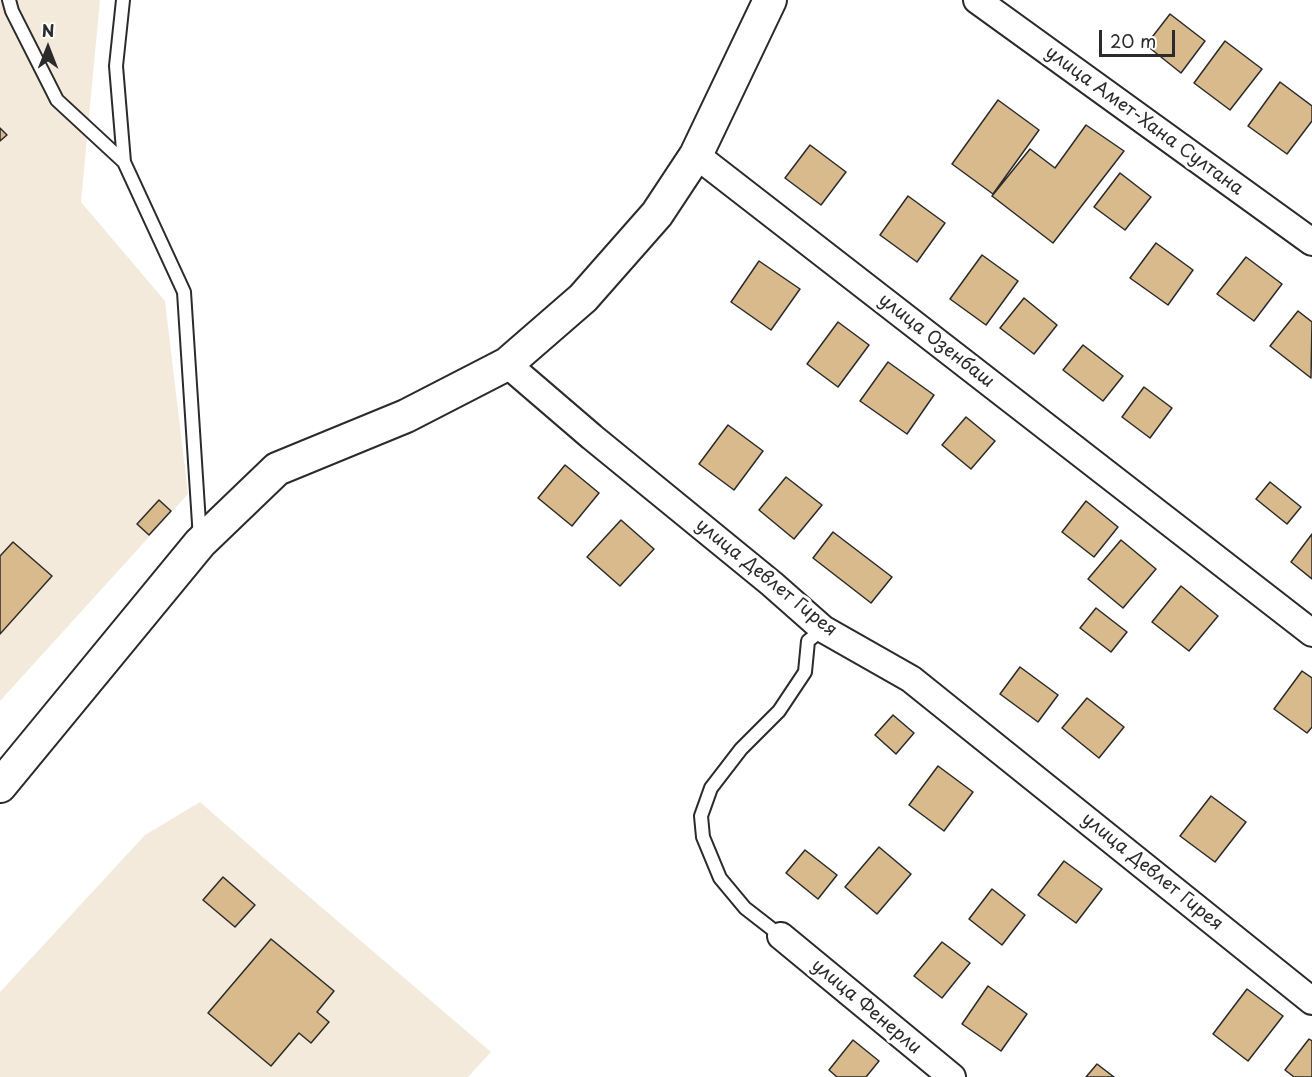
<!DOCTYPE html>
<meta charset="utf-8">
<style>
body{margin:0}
#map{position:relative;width:1312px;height:1077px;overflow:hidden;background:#fff;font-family:"Playpen Sans",sans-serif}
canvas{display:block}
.north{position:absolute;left:18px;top:18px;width:60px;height:60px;-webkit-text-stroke:4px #fff;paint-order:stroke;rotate:0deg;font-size:16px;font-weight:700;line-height:24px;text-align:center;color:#2b2b2b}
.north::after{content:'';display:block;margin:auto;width:21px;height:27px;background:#2b2b2b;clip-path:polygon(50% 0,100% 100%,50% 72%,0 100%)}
.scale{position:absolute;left:1099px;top:30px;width:76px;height:27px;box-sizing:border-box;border:3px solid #2b2b2b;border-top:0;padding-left:8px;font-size:18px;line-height:21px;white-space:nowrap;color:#2b2b2b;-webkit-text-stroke:4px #fff;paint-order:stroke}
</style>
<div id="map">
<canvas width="1312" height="1077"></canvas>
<div class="north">N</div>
<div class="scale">20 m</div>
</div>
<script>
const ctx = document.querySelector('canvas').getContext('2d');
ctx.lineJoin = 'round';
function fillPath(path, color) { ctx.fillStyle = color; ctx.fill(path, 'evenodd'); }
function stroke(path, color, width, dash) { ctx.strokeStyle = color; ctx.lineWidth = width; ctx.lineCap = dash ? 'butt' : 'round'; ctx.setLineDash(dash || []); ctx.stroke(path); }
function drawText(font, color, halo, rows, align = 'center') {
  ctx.font = font + ' "Playpen Sans",sans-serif'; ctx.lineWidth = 6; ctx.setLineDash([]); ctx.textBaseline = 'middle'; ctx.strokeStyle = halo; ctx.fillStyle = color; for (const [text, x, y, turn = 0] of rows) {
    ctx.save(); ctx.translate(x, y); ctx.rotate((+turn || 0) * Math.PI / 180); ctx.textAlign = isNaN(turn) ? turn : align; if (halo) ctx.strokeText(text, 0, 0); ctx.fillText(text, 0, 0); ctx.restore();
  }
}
fillPath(new Path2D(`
 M0 0H100L81 202 165 301 188 494 0 701Z
 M200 802 272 865 491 1052 468 1077H0V992L145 835Z`), '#f3eadc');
const building = new Path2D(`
 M1170 14 1205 41 1181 73 1146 45Z
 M1225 41 1262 69 1230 110 1194 83Z
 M1280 82 1312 106V121L1287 154 1248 126Z
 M998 100 1039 130 993 194 952 164Z
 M1086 125 1124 151 1053 243 992 196 1030 149 1055 168Z
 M0 128 7 135 0 141Z
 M810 145 846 172 821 205 785 178Z
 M1120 173 1151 197 1125 230 1094 207Z
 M908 196 945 223 917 262 880 235Z
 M1156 243 1193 270 1168 305 1130 278Z
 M982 255 1018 281 986 325 950 299Z
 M1246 257 1282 284 1254 321 1217 294Z
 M759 261 800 289 771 330 731 302Z
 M1024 298 1057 325 1034 354 1000 328Z
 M1298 311 1312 322 1311 378 1270 346Z
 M838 322 869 345 838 387 807 364Z
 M1083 345 1123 376 1103 401 1063 370Z
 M888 362 934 395 907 434 860 401Z
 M1144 387 1172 408 1150 438 1122 417Z
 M966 417 995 441 971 469 942 445Z
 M728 425 763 451 734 490 699 464Z
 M565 465 599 493 572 526 538 498Z
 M786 477 822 505 794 539 759 510Z
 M1270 482 1301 507 1287 524 1256 499Z
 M159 500 171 511 149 535 137 524Z
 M1086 501 1118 527 1094 557 1062 532Z
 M621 520 654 549 620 586 587 557Z
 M833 532 892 577 871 603 813 558Z
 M1312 534V579L1291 562Z
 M1121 540 1156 569 1123 608 1088 579Z
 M13 542 52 576 0 634V556Z
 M1181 586 1218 616 1189 651 1152 622Z
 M1096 608 1127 632 1111 652 1080 628Z
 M1020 667 1058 695 1038 722 1000 694Z
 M1302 671 1312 678V727L1307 733 1274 709Z
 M1087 698 1124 727 1099 758 1062 728Z
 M893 715 914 733 896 754 875 735Z
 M938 766 973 792 944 831 909 805Z
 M1211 796 1246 822 1215 862 1180 836Z
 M879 847 911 874 877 914 845 887Z
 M805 850 837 875 818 899 786 873Z
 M1064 861 1102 889 1076 923 1038 895Z
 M223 877 255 905 235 927 203 900Z
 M992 889 1025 915 1002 945 969 919Z
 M271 939 334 991 317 1012 329 1022 311 1043 299 1033 271 1066 208 1013Z
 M942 942 970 963 942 998 914 976Z
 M988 986 1027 1014 1001 1051 962 1024Z
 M1247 989 1283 1016 1248 1061 1213 1034Z
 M1309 1039 1312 1041V1077H1294L1285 1070Z
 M853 1040 879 1061 866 1077H837L829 1070Z
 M1097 1064 1114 1077H1086Z`);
fillPath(building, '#d8ba8c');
stroke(building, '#2b2b2b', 1.5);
const service = new Path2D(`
 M9 0 12 11 57 100 124 162
 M123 0 116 66 124 162 184 292 200 539
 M781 936 745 908 720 878 703 837 701 816 711 788 741 749 779 711 805 672 808 641 823 629`);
const minor = new Path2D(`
 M977 0 1312 242
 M696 155 1312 633
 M507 364 592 437 772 584 823 629 911 679 1312 1001
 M781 936 952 1077`);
const tertiary = new Path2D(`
 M0 786 200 543 277 469 406 416 507 364 583 298 657 214 696 155 770 0`);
stroke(service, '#2b2b2b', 16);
stroke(minor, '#2b2b2b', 30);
stroke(tertiary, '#2b2b2b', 36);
stroke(service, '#fff', 12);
stroke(minor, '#fff', 26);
stroke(tertiary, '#fff', 32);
drawText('18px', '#2b2b2b', '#fff', [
 ["улица Амет-Хана Султана",1144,121,36],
 ["улица Озенбаш",936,341,38],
 ["улица Девлет Гирея",766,578,39],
 ["улица Девлет Гирея",1152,872,39],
 ["улица Фенерли",866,1007,40]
]);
</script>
